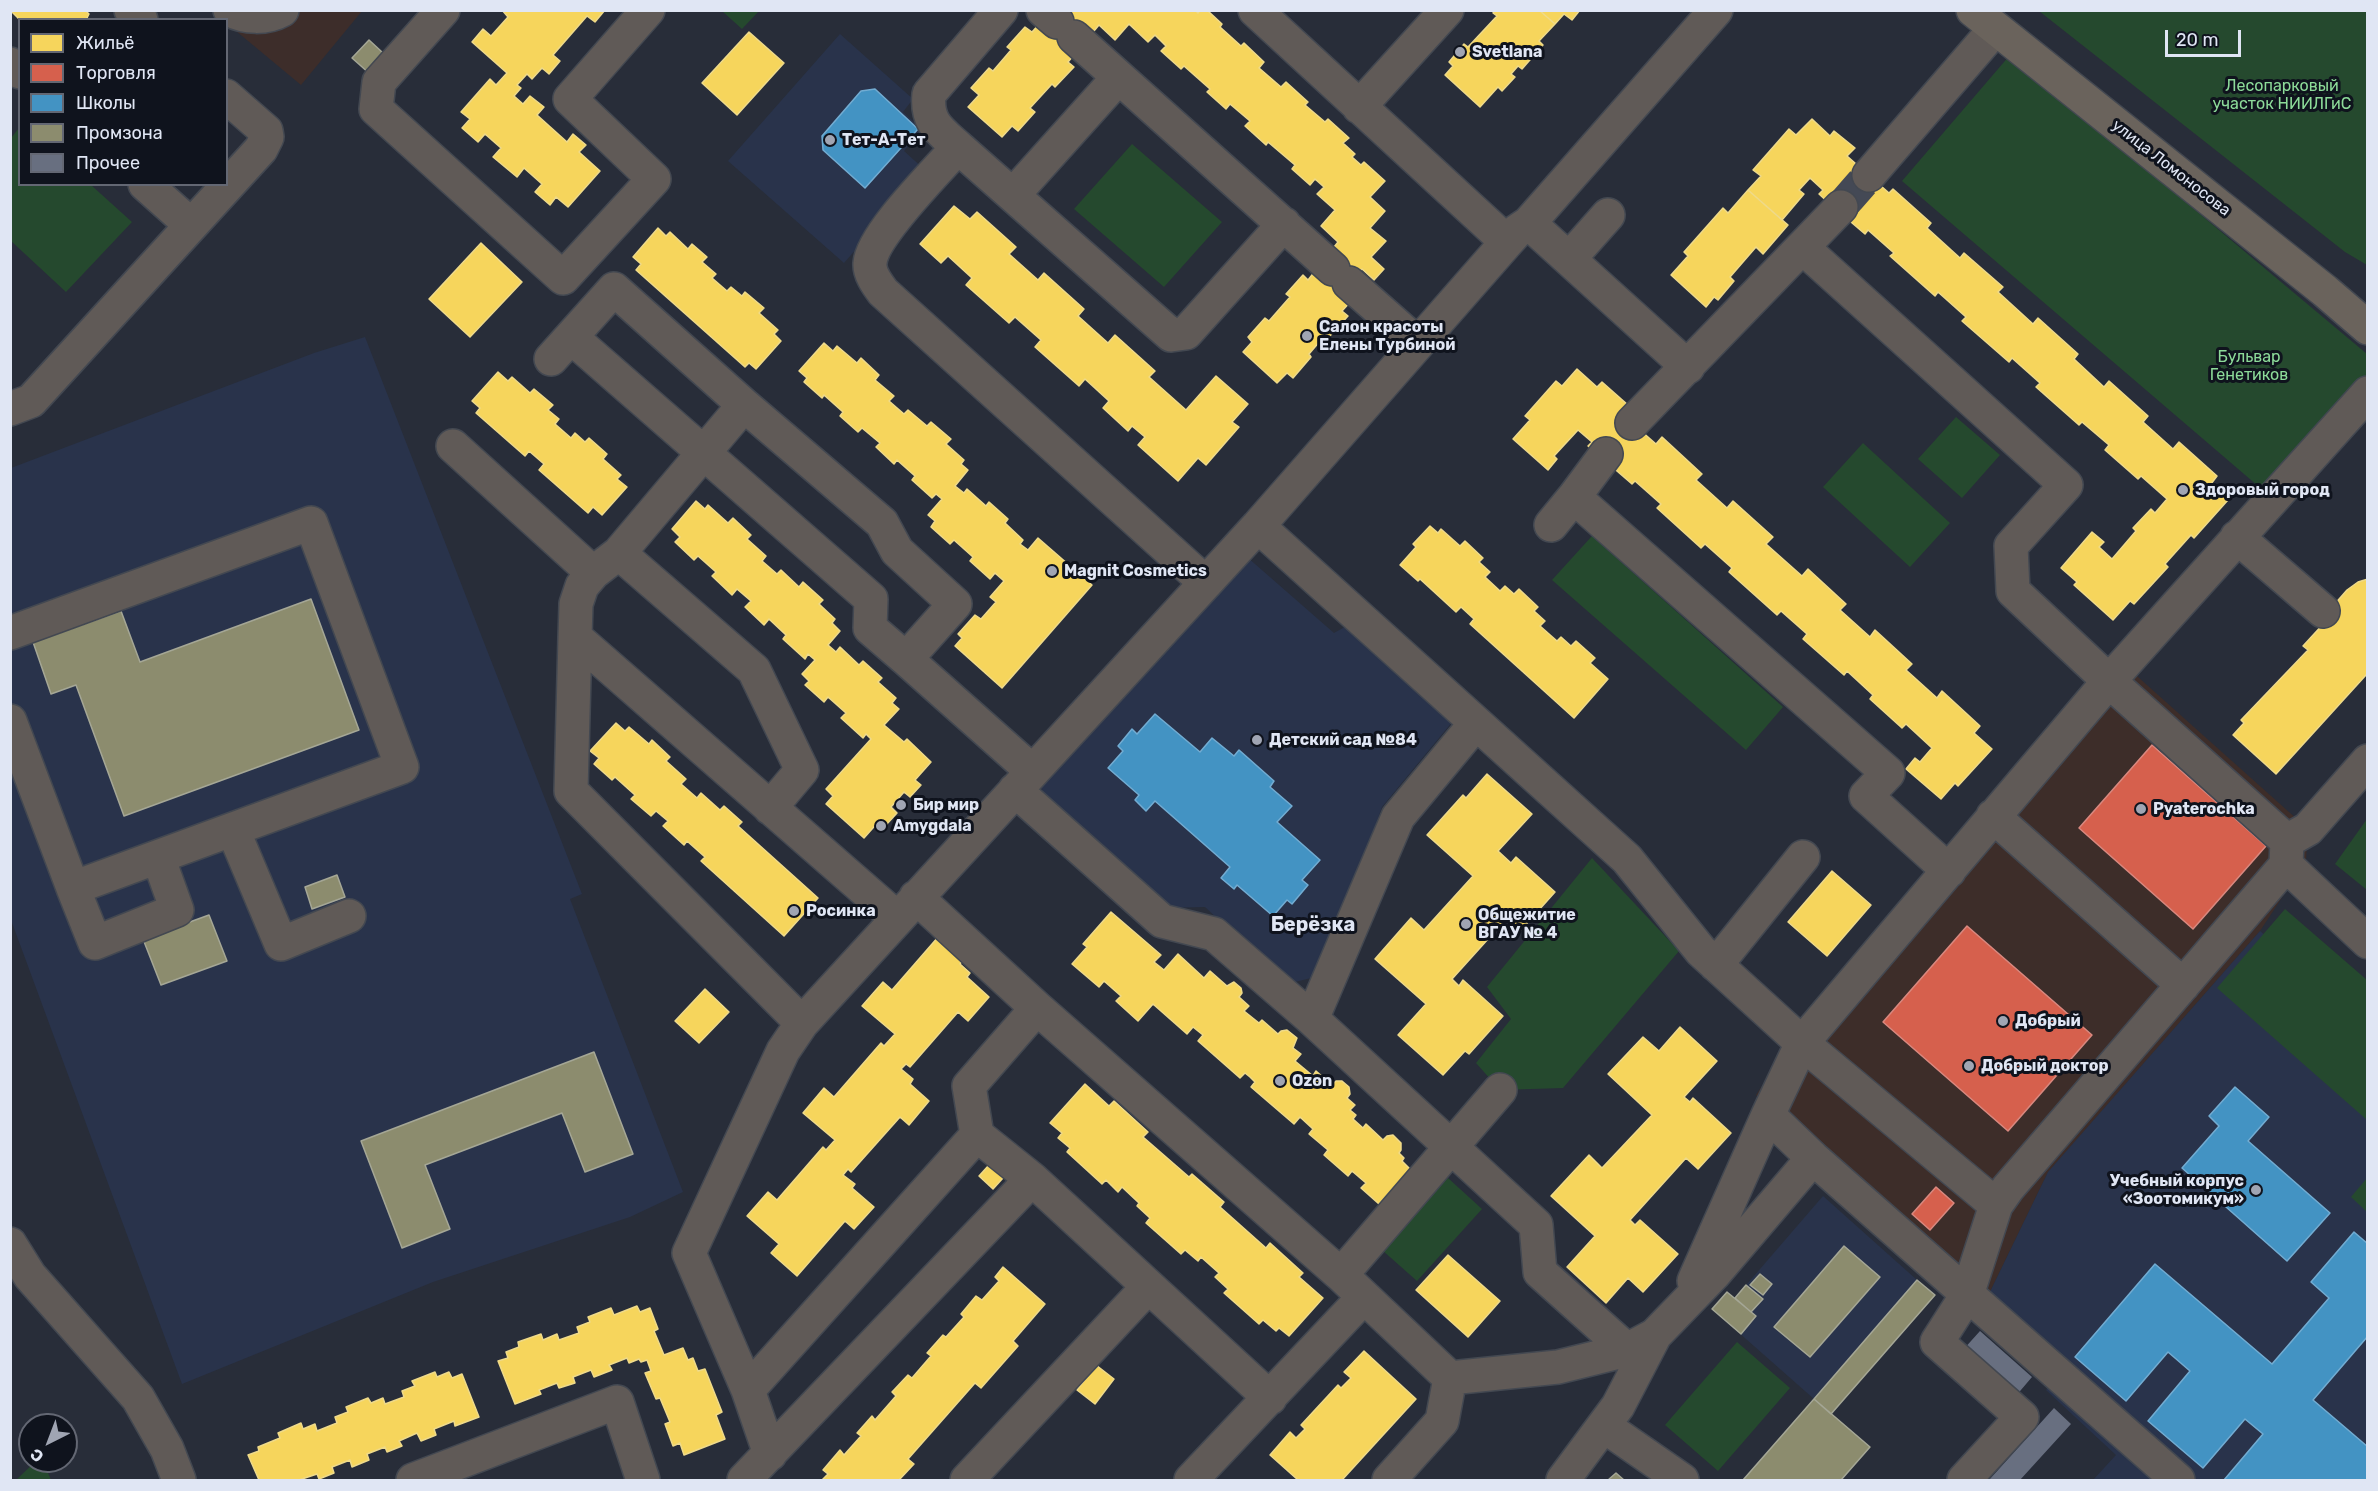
<!DOCTYPE html>
<meta charset="utf-8">
<style>
body{margin:0}
#map{position:relative;width:2378px;height:1491px;overflow:hidden;background:#282d39;font-family:Rubik,sans-serif}
canvas{display:block}
.frame{position:absolute;inset:0;border:12px solid #e0e6f4;pointer-events:none}
.legend{position:absolute;left:18px;top:18px;width:210px;height:168px;box-sizing:border-box;background:#0f131d;border:2px solid #636773;margin:0;padding:8px 10px;list-style:none;font-size:18px;color:#e0e6f4}
.legend li{display:flex;align-items:center;gap:12px;height:30px}
.legend b{width:30px;border:2px solid #636773}
.north{position:absolute;left:18px;top:1413px;width:60px;height:60px;box-sizing:border-box;background:#0f131d;border:2px solid #636773;border-radius:50%;rotate:222deg;font-size:16px;font-weight:700;line-height:24px;text-align:center;color:#e0e6f4}
.north::after{content:'';display:block;margin:auto;width:21px;height:27px;background:#a0a5b3;clip-path:polygon(50% 0,100% 100%,50% 72%,0 100%)}
.scale{position:absolute;left:2165px;top:30px;width:76px;height:27px;box-sizing:border-box;border:3px solid #e0e6f4;border-top:0;padding-left:8px;font-size:18px;line-height:21px;white-space:nowrap;color:#e0e6f4;-webkit-text-stroke:4px #0f131d;paint-order:stroke}
</style>
<div id="map">
<canvas width="2378" height="1491"></canvas>
<div class="frame"></div>
<ul class="legend">
<li><b style="height:16px;background:#f6d55c"></b>Жильё</li>
<li><b style="height:16px;background:#d6604d"></b>Торговля</li>
<li><b style="height:16px;background:#4393c3"></b>Школы</li>
<li><b style="height:16px;background:#8c8c6e"></b>Промзона</li>
<li><b style="height:16px;background:#686f80"></b>Прочее</li>
</ul>
<div class="north">С</div>
<div class="scale">20 m</div>
</div>
<script>
const ctx = document.querySelector('canvas').getContext('2d');
ctx.lineJoin = 'round';
function fillPath(path, color) { ctx.fillStyle = color; ctx.fill(path, 'evenodd'); }
function stroke(path, color, width, dash) { ctx.strokeStyle = color; ctx.lineWidth = width; ctx.lineCap = dash ? 'butt' : 'round'; ctx.setLineDash(dash || []); ctx.stroke(path); }
function drawText(font, color, halo, rows, align = 'center') {
  ctx.font = font + ' Rubik,sans-serif'; ctx.lineWidth = 6; ctx.setLineDash([]); ctx.textBaseline = 'middle'; ctx.strokeStyle = halo; ctx.fillStyle = color; for (const [text, x, y, turn = 0] of rows) {
    ctx.save(); ctx.translate(x, y); ctx.rotate((+turn || 0) * Math.PI / 180); ctx.textAlign = isNaN(turn) ? turn : align; if (halo) ctx.strokeText(text, 0, 0); ctx.fillText(text, 0, 0); ctx.restore();
  }
}
fillPath(new Path2D(`
 M2119 660 2308 829 2306 861 2260 931 2048 1172 1988 1296 1813 1158 1756 1095 1810 1014Z`), '#3d2d29');
fillPath(new Path2D(`
 M840 34 913 99 903 112 923 130 904 151 925 170 844 263 728 161Z
 M365 337 582 894 570 899 683 1192 630 1217 433 1282 182 1384 11 920V468L314 353Z
 M1247 557 1334 633 1350 624 1463 709 1382 807 1323 975 1287 984 1205 907 1164 908 1049 806 1041 787 1047 772Z
 M2260 931 2367 1025V1480H2093L2116 1455 2046 1390 2066 1367 1988 1296 2048 1172Z
 M1823 1196 1917 1280 1814 1399 1712 1309 1727 1292 1735 1298Z`), '#29334b');
fillPath(new Path2D(`
 M212 11H362L301 85Z`), '#3d2d2a');
fillPath(new Path2D(`
 M722 11H759L742 29Z
 M2039 11H2367V265L2345 252Z
 M2010 55 2367 354V376L2265 492 1902 181Z
 M19 128 20 184 91 185 132 222 66 292 11 241V138Z
 M1132 144 1222 222 1164 287 1074 209Z
 M1956 417 2000 455 1962 498 1918 459Z
 M1863 443 1950 523 1910 567 1823 487Z
 M1592 536 1783 707 1746 750 1552 580Z
 M2367 819V890L2335 864Z
 M1592 858 1679 951 1563 1088 1500 1090 1476 1063 1511 1019 1487 987Z
 M2285 909 2367 980V1120L2217 988Z
 M1448 1178 1482 1209 1417 1281 1382 1250Z
 M2367 1178V1212L2351 1197Z
 M1737 1342 1790 1388 1718 1471 1665 1425Z
 M36 1461H43L51 1480H16Z`), '#25492e');
const homes = new Path2D(`
 M10 10H85L89 14 86 20H20Z
 M605 10 595 22 587 16 553 55 560 61 549 74 542 68 532 79 527 74 517 85 521 88 514 96 523 104 530 96 544 107 537 115 567 142 573 134 586 145 579 152 600 171 568 207 556 197 550 205 535 192 542 184 524 168 517 177 493 157 501 148 485 134 478 142 462 128 470 119 461 112 490 79 496 85 507 73 472 42 483 29 491 36 508 17 502 10Z
 M1067 10H1195L1198 13 1200 10H1207L1222 24 1220 27 1241 46 1244 43 1264 62 1259 68 1281 87 1286 82 1308 102 1305 105 1325 122 1328 119 1349 138 1343 143 1355 154 1352 157 1361 165 1364 162 1385 181 1370 197 1385 211 1370 228 1386 241 1371 257 1384 269 1374 280 1362 269 1342 291 1352 300 1342 311 1348 316 1329 337 1326 334 1309 354 1311 357 1293 378 1287 373 1277 383 1243 352 1252 342 1248 337 1265 318 1269 321 1290 297 1286 294 1303 275 1308 280 1338 242 1321 226 1335 210 1317 194 1324 187 1315 179 1310 185 1292 169 1295 165 1268 142 1266 145 1245 126 1250 121 1230 104 1226 109 1207 92 1210 89 1184 66 1181 69 1161 51 1166 46 1155 35 1148 42 1129 24 1115 40 1099 25 1068 62 1074 67 1055 87 1052 84 1030 108 1035 112 1018 131 1012 126 1002 137 968 107 979 95 971 88 989 68 993 71 1011 50 1007 47 1025 27 1032 32 1042 21Z
 M1495 10H1539L1555 24 1539 41 1543 45 1522 69 1518 66 1511 74 1515 77 1502 91 1498 87 1480 107 1445 75 1453 66 1449 62 1464 44 1468 47 1497 16 1493 13Z
 M1539 10H1580L1572 20 1564 14 1555 24Z
 M749 32 784 63 737 115 702 83Z
 M1812 119 1830 136 1834 131 1855 148 1847 156 1889 193 1893 189 1931 223 1927 228 1960 258 1964 253 2003 287 1998 292 2033 324 2038 318 2078 354 2074 359 2104 387 2109 381 2148 416 2143 422 2173 449 2179 442 2217 476 2211 484 2228 500 2194 538 2191 535 2165 564 2168 567 2134 604 2130 601 2113 620 2074 585 2077 582 2061 568 2092 532 2104 542 2099 547 2112 559 2136 531 2133 528 2151 509 2155 513 2167 499 2141 476 2138 479 2105 450 2109 445 2082 422 2079 425 2036 387 2040 383 2012 358 2009 362 1962 321 1966 317 1938 292 1935 296 1890 256 1894 253 1868 230 1865 234 1831 205 1819 194 1823 190 1810 178 1799 190 1804 194 1782 220 1748 190 1761 176 1753 170 1789 129 1796 135Z
 M1748 190 1788 225 1763 254 1756 247 1730 277 1734 281 1718 300 1714 297 1706 307 1671 275 1688 256 1684 252 1723 208 1728 213Z
 M954 206 970 219 977 212 1016 247 1009 254 1038 280 1044 273 1084 309 1078 316 1108 343 1115 335 1155 371 1149 377 1186 410 1216 376 1248 404 1232 422 1239 427 1206 465 1198 458 1178 481 1138 445 1145 437 1132 426 1128 431 1103 408 1109 401 1085 379 1079 386 1035 347 1041 340 1015 317 1009 323 966 285 972 278 948 256 941 263 920 244Z
 M658 228 666 236 670 232 688 249 692 244 707 257 702 262 716 274 712 278 727 291 731 287 742 296 745 292 764 308 759 313 778 330 774 334 781 341 756 369 749 363 745 367 636 270 641 264 633 257Z
 M481 243 522 282 470 337 429 299Z
 M824 343 833 351 837 346 857 363 861 358 879 375 875 380 894 396 889 401 904 414 908 410 927 426 931 422 951 439 946 444 964 460 961 464 968 470 955 486 964 493 967 489 986 506 989 502 1008 519 1005 523 1023 540 1020 544 1028 550 1038 538 1092 585 1002 688 955 646 962 638 958 634 975 615 981 619 996 602 990 597 1004 581 995 573 990 579 970 561 973 557 954 540 950 544 931 527 935 521 928 515 942 499 936 494 932 498 912 480 915 476 897 460 894 464 876 447 880 443 862 428 858 432 840 416 843 412 824 395 822 398 804 382 807 378 799 371Z
 M1577 369 1597 387 1602 382 1628 405 1632 423 1656 444 1662 437 1702 474 1696 480 1727 508 1733 501 1773 537 1766 544 1802 576 1808 569 1846 604 1840 610 1870 637 1875 630 1912 664 1906 670 1937 698 1942 691 1980 726 1974 733 1992 749 1958 786 1955 783 1941 799 1906 769 1915 758 1920 762 1932 748 1906 724 1902 728 1870 699 1873 695 1847 671 1844 675 1803 639 1807 634 1781 611 1777 615 1729 572 1732 568 1705 544 1701 548 1657 508 1661 504 1635 481 1632 484 1588 446 1592 442 1578 430 1554 456 1557 459 1548 470 1513 439 1530 420 1525 416 1556 381 1562 386Z
 M498 372 508 381 512 377 530 393 534 389 553 405 548 410 559 419 555 424 571 438 575 433 585 442 589 438 607 454 603 459 621 475 617 479 627 487 602 515 593 507 588 513 539 470 544 464 529 451 525 456 476 413 480 408 472 401Z
 M696 501 705 509 708 505 728 523 733 518 751 535 747 539 766 556 762 561 777 574 781 570 799 587 803 582 823 600 819 604 835 619 832 623 840 631 828 645 836 652 840 647 859 665 863 661 882 678 878 682 896 698 892 703 899 709 884 725 904 742 907 739 931 762 915 780 921 785 910 797 904 792 891 807 897 813 886 825 880 820 864 838 826 804 833 796 826 789 871 739 866 734 863 738 841 718 846 713 828 697 824 702 805 685 809 681 802 674 815 660 808 654 805 659 783 639 786 635 769 619 764 625 745 607 751 601 737 589 732 595 712 576 716 572 698 556 694 560 675 542 680 537 672 529Z
 M1430 526 1438 533 1441 529 1460 546 1465 541 1483 558 1479 562 1490 572 1485 577 1500 591 1505 586 1514 594 1519 589 1538 607 1534 611 1545 621 1540 626 1557 641 1561 637 1571 646 1576 641 1595 658 1590 663 1608 679 1574 718 1470 624 1474 619 1461 607 1456 612 1420 579 1418 581 1400 565 1416 547 1413 544Z
 M2368 579V676L2366 675 2276 774 2233 735 2244 723 2241 720 2308 650 2303 646 2337 609 2333 606 2347 590 2358 582Z
 M616 723 625 731 629 727 649 744 652 740 670 757 666 761 686 779 681 784 697 798 701 793 720 810 724 806 742 822 738 826 818 898 784 936 701 861 705 857 687 841 684 845 663 826 668 821 656 811 651 816 631 799 635 795 615 777 612 780 594 764 599 758 590 751Z
 M1487 774 1532 814 1498 851 1511 863 1516 857 1555 892 1521 930 1507 918 1452 979 1459 986 1463 980 1503 1016 1469 1054 1465 1051 1443 1075 1398 1035 1426 1004 1375 959 1411 918 1424 930 1473 876 1427 835 1463 795 1466 798Z
 M1832 871 1871 905 1827 956 1788 922Z
 M1111 912 1161 955 1154 962 1164 970 1178 954 1204 978 1210 971 1227 986 1234 982 1241 988 1242 993 1239 997 1249 1006 1244 1011 1259 1023 1262 1020 1278 1034 1281 1031 1287 1030 1297 1038 1293 1048 1301 1054 1295 1061 1313 1076 1316 1071 1332 1085 1336 1081H1342L1349 1087 1350 1094 1347 1098 1355 1105 1350 1110 1356 1115 1353 1119 1363 1128 1366 1124 1383 1140 1387 1136 1393 1135 1401 1143V1150L1399 1153 1404 1158 1402 1161 1410 1169 1379 1204 1361 1188 1366 1183 1352 1171 1348 1176 1324 1155 1328 1150 1309 1134 1313 1129 1300 1117 1294 1124 1251 1087 1255 1082 1250 1077 1245 1073 1240 1078 1198 1041 1203 1035 1193 1027 1187 1034 1153 1004 1138 1021 1116 1001 1121 996 1104 981 1099 987 1072 964 1087 947 1083 944Z
 M939 936 964 958 960 964 970 973 967 977 989 997 968 1021 958 1012 910 1067 906 1064 901 1069 913 1079 910 1084 929 1101 909 1125 900 1117 851 1172 848 1169 843 1175 855 1184 852 1188 874 1207 854 1229 845 1221 797 1276 771 1253 779 1244 747 1216 768 1192 777 1200 823 1147 826 1150 835 1140 803 1113 824 1088 834 1097 881 1043 884 1046 895 1034 862 1006 883 982 892 990Z
 M705 989 729 1012 699 1043 675 1021Z
 M1680 1027 1717 1061 1684 1097 1690 1102 1693 1098 1731 1133 1698 1169 1686 1158 1630 1220 1635 1225 1640 1220 1678 1254 1643 1292 1628 1278 1606 1303 1567 1267 1595 1236 1551 1196 1589 1155 1602 1168 1652 1115 1608 1074 1643 1037 1659 1051Z
 M1085 1084 1109 1106 1114 1101 1148 1132 1143 1137 1189 1177 1192 1174 1224 1202 1220 1207 1266 1248 1270 1243 1303 1273 1299 1277 1323 1298 1289 1336 1279 1328 1276 1331 1263 1320 1259 1324 1224 1293 1228 1289 1215 1277 1219 1273 1201 1257 1198 1261 1185 1250 1181 1254 1146 1223 1150 1218 1137 1206 1139 1203 1122 1187 1118 1192 1106 1180 1102 1184 1067 1152 1070 1148 1058 1138 1062 1133 1050 1123Z
 M989 1165 1003 1178 993 1189 979 1176Z
 M1448 1255 1500 1301 1468 1337 1416 1290Z
 M1003 1267 1045 1304 1013 1341 1018 1346 981 1388 975 1383 908 1459 914 1464 899 1480H822L828 1474 823 1470 840 1450 844 1455 861 1436 857 1433 872 1416 875 1420 896 1396 892 1392 908 1375 912 1378 931 1356 927 1353 943 1335 946 1337 964 1317 961 1314 976 1296 982 1300 999 1281 995 1277Z
 M637 1306 640 1312 650 1308 658 1329 654 1331 664 1355 683 1348 688 1360 693 1358 698 1371 705 1369 722 1412 716 1415 725 1439 684 1455 680 1443 673 1446 665 1424 670 1422 660 1398 656 1399 645 1373 651 1371 647 1360 641 1362 639 1359 629 1363 627 1358 609 1365 612 1370 594 1377 591 1370 573 1377 575 1383 559 1388 557 1383 539 1390 541 1394 515 1404 498 1361 508 1358 506 1352 519 1347 518 1342 541 1334 543 1340 557 1334 559 1340 579 1333 577 1327 590 1322 588 1317 611 1308 614 1315Z
 M1364 1351 1416 1399 1342 1480H1298L1270 1455 1290 1432 1296 1438 1305 1429 1301 1425 1338 1385 1341 1388 1351 1378 1344 1372Z
 M1096 1365 1114 1379 1095 1404 1077 1390Z
 M435 1372 437 1377 449 1372 452 1378 462 1374 479 1417 455 1426 454 1421 434 1429 436 1435 421 1441 417 1433 399 1441 402 1446 387 1452 385 1447 367 1454 369 1460 352 1467 350 1460 332 1467 334 1473 319 1479 317 1474 299 1480H259L248 1455 259 1451 258 1447 280 1438 278 1433 301 1423 303 1429 315 1424 317 1431 337 1423 335 1417 348 1412 346 1407 368 1398 371 1403 383 1398 385 1404 404 1397 402 1391 415 1386 412 1381Z`);
fillPath(homes, '#f6d55c');
stroke(homes, '#efda8a', 1.5);
const shops = new Path2D(`
 M2152 745 2266 846 2193 929 2079 828Z
 M1967 926 2092 1035 2008 1131 1883 1022Z
 M1936 1187 1954 1203 1930 1230 1912 1214Z`);
fillPath(shops, '#d6604d');
stroke(shops, '#d9887f', 1.5);
const schools = new Path2D(`
 M875 89 918 129 865 188 823 150 822 136 861 91Z
 M1155 714 1200 752 1212 738 1234 756 1239 750 1274 781 1270 787 1292 806 1277 822 1320 860 1302 880 1308 885 1292 904 1287 900 1273 916 1237 885 1234 889 1221 878 1230 867 1155 801 1146 811 1135 800 1139 795 1108 768 1123 751 1118 746 1132 729 1137 734Z
 M2235 1087 2269 1117 2248 1141 2330 1213 2287 1261 2182 1168 2219 1126 2209 1116Z
 M2354 1232 2368 1244V1336L2313 1400 2368 1447V1480H2224L2263 1434 2245 1419 2203 1468 2148 1421 2190 1371 2168 1352 2126 1401 2075 1357 2155 1264 2272 1364 2329 1298 2311 1282Z`);
fillPath(schools, '#4393c3');
stroke(schools, '#72acd2', 1.5);
const industry = new Path2D(`
 M369 40 395 64 379 82 352 58Z
 M311 599 359 730 124 816 76 685 51 694 33 642 121 611 140 662Z
 M337 875 345 897 312 909 305 887Z
 M209 915 227 961 161 985 143 939Z
 M594 1052 633 1154 585 1172 562 1113 425 1165 450 1229 402 1248 361 1141Z
 M1844 1246 1880 1277 1810 1357 1774 1327Z
 M1760 1274 1772 1284 1763 1295 1750 1285Z
 M1917 1280 1935 1295 1831 1414 1814 1399Z
 M1746 1285 1763 1299 1751 1312 1735 1298Z
 M1727 1292 1756 1316 1741 1334 1712 1309Z
 M1814 1399 1870 1447 1841 1480H1743Z
 M1616 1473 1624 1480H1608Z`);
fillPath(industry, '#8c8c6e');
stroke(industry, '#a5a796', 1.5);
fillPath(new Path2D(`
 M1980 1331 2032 1377 2015 1397 1962 1351Z
 M2054 1408 2071 1424 2020 1480H1989Z`), '#686f80');
stroke(new Path2D(`
 M1841 207 1869 175`), '#444955', 33, [33, 16]);
const minor = new Path2D(`
 M131 10 141 20
 M230 10C245 18 266 19 282 10
 M443 10 379 82 376 109 563 278 654 179 570 99 648 10
 M1043 10 1057 22
 M1255 10 1507 242
 M1074 37 1333 269
 M10 64 20 72
 M1359 107 1447 10
 M958 147C939 130 926 122 929 94L1001 10
 M1869 175 1995 29
 M145 184 191 225
 M1013 195 1118 78
 M1529 223 1688 367
 M1803 248 2066 485 2011 546 2013 591 2109 681 2287 841 2286 865 2008 1188 1996 1205 1967 1295 1937 1342 2022 1417 1964 1480
 M1569 259 1608 215
 M1349 283 1417 343
 M571 337 871 599 870 628 906 659
 M551 359 614 289 744 405 619 553 593 573 582 586 576 604 575 637 897 918
 M744 405 882 523 897 551 955 604 906 659 1032 771
 M10 409 31 401 261 149 267 137 266 131 226 96
 M1632 423 1841 207
 M453 446 593 573
 M1606 454 1574 497 1888 773 1866 796 1949 871
 M1551 525 1574 497
 M1258 526 1627 859 1701 951 1802 1043 1996 1205
 M2237 537 2323 611
 M619 553 754 670 802 770 770 808
 M1206 583 883 292C877 284 869 273 870 263 872 235 938 170 958 147L1171 335 1186 333 1284 224
 M10 633 311 523 402 767 73 888 10 721
 M575 637 571 791 802 1023
 M1476 723 1398 817 1312 1019 1536 1225 1540 1272 1627 1350
 M1015 790 1162 921 1214 934 1312 1019
 M1993 816 2183 985
 M233 830 281 944 349 916
 M2287 841 2308 829 2368 761
 M2286 865 2368 942
 M73 888 95 943 177 910 158 857
 M916 897 1037 1008 1341 1275 1500 1090
 M1716 965 1803 857
 M977 1135 1032 1179 1270 1398
 M10 1244 30 1276 138 1398 167 1449 179 1480
 M1341 1275 1450 1378 1442 1421 1389 1480
 M1694 1281 1768 1115
 M1450 1378 1558 1367 1627 1350 1655 1335 1714 1274 1813 1158
 M748 1390 977 1135 969 1086 1037 1008
 M1604 1426 1682 1480
 M770 1454 748 1390 689 1253 783 1051 802 1023 1258 526 1507 242 1517 231 1529 223 1716 10
 M413 1480 617 1402 643 1480
 M744 1480 1032 1179
 M967 1480 1148 1287
 M1191 1480 1364 1297
 M1563 1480 1618 1406 1655 1335
 M2178 1480 1813 1158 1768 1115 1802 1043 2109 681 2368 393`);
const major = new Path2D(`
 M1973 10 2325 291 2368 328`);
stroke(minor, '#434851', 36);
stroke(major, '#434851', 36);
stroke(minor, '#605a57', 33);
stroke(major, '#6a635c', 33);
for (const [x, y, r, color] of [
 [1460,52,6,"#a0a5b3"],
 [830,140,6,"#a0a5b3"],
 [1307,336,6,"#a0a5b3"],
 [2183,490,6,"#a0a5b3"],
 [1052,571,6,"#a0a5b3"],
 [1257,740,6,"#a0a5b3"],
 [901,805,6,"#a0a5b3"],
 [2141,809,6,"#a0a5b3"],
 [881,826,6,"#a0a5b3"],
 [794,911,6,"#a0a5b3"],
 [1466,924,6,"#a0a5b3"],
 [2003,1021,6,"#a0a5b3"],
 [1969,1066,6,"#a0a5b3"],
 [1280,1081,6,"#a0a5b3"],
 [2256,1190,6,"#a0a5b3"]
]) { const dot = new Path2D(); dot.arc(x, y, r, 0, 2 * Math.PI); ctx.fillStyle = color; ctx.fill(dot); stroke(dot, '#0f131d', 2); }
drawText('bold 16px', '#e0e6f4', '#0f131d', [
 ["Svetlana",1472,52],
 ["Тет-А-Тет",842,140],
 ["Салон красоты",1319,327],
 ["Елены Турбиной",1319,345],
 ["Здоровый город",2195,490],
 ["Magnit Cosmetics",1064,571],
 ["Детский сад №84",1269,740],
 ["Бир мир",913,805],
 ["Pyaterochka",2153,809],
 ["Amygdala",893,826],
 ["Росинка",806,911],
 ["Общежитие",1478,915],
 ["ВГАУ № 4",1478,933],
 ["Добрый",2015,1021],
 ["Добрый доктор",1981,1066],
 ["Ozon",1292,1081],
 ["Учебный корпус",2244,1181,"right"],
 ["«Зоотомикум»",2244,1199,"right"]
], 'left');
drawText('16px', '#8ddb99', '#0f131d', [
 ["Лесопарковый",2282,86],
 ["участок НИИЛГиС",2282,104],
 ["Бульвар",2249,357],
 ["Генетиков",2249,375]
]);
drawText('16px', '#e0e6f4', '#0f131d', [
 ["улица Ломоносова",2171,168,38]
]);
drawText('bold 20px', '#e0e6f4', '#0f131d', [
 ["Берёзка",1313,925]
]);
</script>
